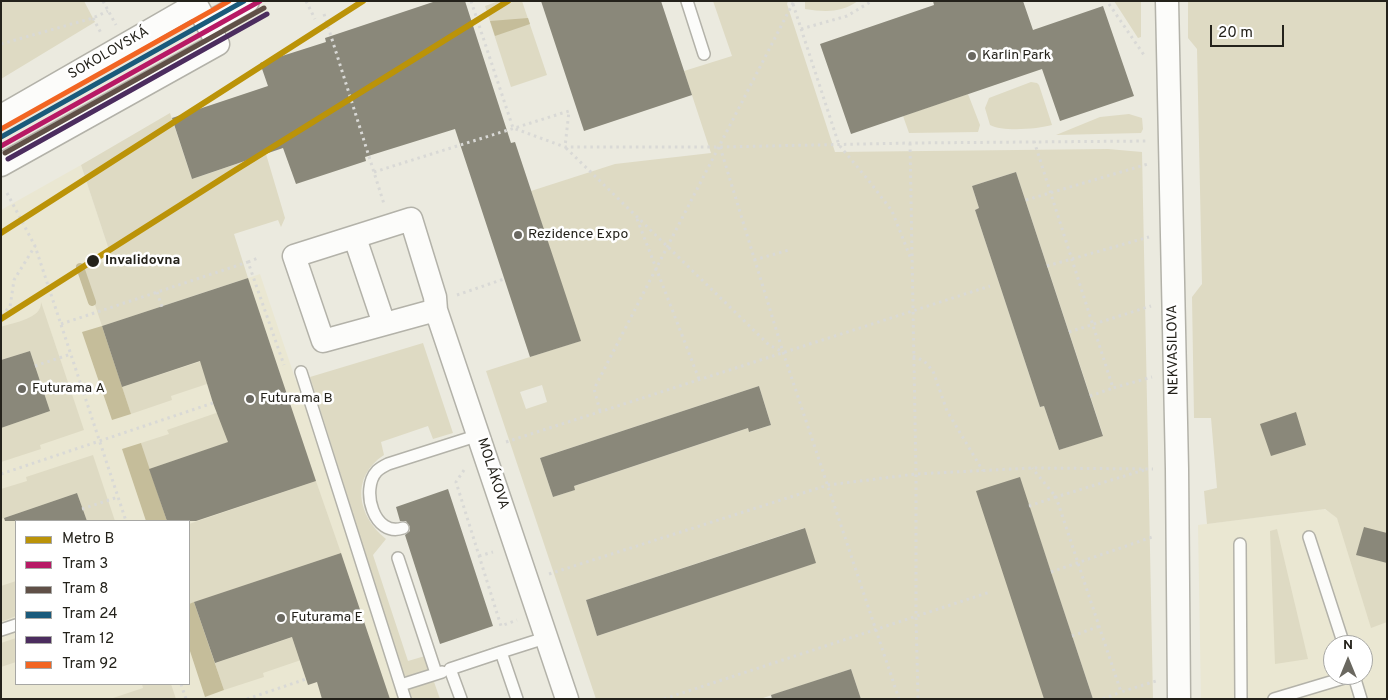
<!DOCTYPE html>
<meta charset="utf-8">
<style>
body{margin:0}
#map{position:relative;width:1388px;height:700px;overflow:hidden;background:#ebeadf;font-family:Overpass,sans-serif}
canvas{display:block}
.frame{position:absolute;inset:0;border:2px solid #24221b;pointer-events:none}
.legend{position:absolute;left:15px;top:520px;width:175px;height:165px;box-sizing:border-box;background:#fff;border:1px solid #a7a7a4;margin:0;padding:6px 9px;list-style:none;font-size:15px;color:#24221b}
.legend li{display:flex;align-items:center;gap:10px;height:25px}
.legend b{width:25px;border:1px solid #a7a7a4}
.north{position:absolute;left:1323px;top:635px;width:50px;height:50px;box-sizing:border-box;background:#fff;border:1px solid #a7a7a4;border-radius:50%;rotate:0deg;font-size:14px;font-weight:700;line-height:20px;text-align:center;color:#24221b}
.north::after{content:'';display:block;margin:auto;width:18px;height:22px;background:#6a6860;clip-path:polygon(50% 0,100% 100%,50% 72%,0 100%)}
.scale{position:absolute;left:1210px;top:25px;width:74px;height:22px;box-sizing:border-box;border:2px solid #24221b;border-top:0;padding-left:6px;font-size:15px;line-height:18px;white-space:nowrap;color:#24221b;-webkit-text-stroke:4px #fff;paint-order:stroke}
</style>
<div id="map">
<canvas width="1388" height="700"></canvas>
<div class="frame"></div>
<ul class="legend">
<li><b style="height:6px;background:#bb9308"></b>Metro B</li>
<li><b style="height:6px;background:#b71965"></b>Tram 3</li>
<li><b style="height:6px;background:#605047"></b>Tram 8</li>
<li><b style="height:6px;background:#1a5a7b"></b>Tram 24</li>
<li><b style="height:6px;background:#4c2d5f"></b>Tram 12</li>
<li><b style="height:6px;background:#f26522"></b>Tram 92</li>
</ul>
<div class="north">N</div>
<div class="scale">20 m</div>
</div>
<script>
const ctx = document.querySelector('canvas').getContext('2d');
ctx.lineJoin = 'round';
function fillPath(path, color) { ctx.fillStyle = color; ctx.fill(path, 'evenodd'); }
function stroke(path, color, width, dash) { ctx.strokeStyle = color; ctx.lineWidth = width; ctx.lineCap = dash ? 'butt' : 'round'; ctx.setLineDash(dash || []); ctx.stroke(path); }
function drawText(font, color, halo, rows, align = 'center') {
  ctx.font = font + ' Overpass,sans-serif'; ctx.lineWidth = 5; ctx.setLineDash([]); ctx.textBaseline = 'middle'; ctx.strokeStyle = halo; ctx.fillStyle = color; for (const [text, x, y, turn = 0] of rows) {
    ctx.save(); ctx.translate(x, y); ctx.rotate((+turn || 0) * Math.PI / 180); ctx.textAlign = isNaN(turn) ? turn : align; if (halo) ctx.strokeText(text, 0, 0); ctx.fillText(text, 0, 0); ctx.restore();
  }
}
fillPath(new Path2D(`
 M81 165 112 259 162 307 260 274 296 381 310 377 411 699H1V210ZM16 521H189V684H16Z
 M1324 509 1337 517 1387 528V699H1201L1198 525ZM1333 645H1363V675H1333Z`), '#eae7d2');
fillPath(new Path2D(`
 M1 1H84L95 22 1 79Z
 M499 1H522L547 75 511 87 485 6Z
 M713 1H788L787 4 835 152 1108 149 1142 152 1153 699H1093L1029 506 1044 699H861L851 669 760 699H596L486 371 580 341 531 191 615 164 711 153 684 71 732 56ZM1016 172 1103 435 1059 450 1044 406 1040 407 975 210 979 208 972 186ZM542 385 547 402 526 409 520 392ZM759 386 771 425 750 432 748 428 574 486V490L553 497 540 458ZM804 528 815 563 597 636 586 600Z
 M805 1H858C841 13 825 12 805 9Z
 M1114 1H1141V37L1138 38Z
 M1188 1H1387V622L1371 628 1337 518 1325 509 1207 524 1204 491 1217 488 1211 418H1194L1192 297 1202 284 1197 49 1188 38Z
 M1031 82 1037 83 1039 85 1052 125C1038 129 1003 132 990 125L985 108 989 98Z
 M968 94 980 125 978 132 909 133 903 116Z
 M170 113 192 179 266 154 285 218 281 227 278 220 234 234 248 278 102 326 83 269 112 259 81 165Z
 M1129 114 1142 118 1143 129 1141 133 1056 135 1100 117Z
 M41 302 84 430 40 445 41 449 1 462V428L50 411 30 351 1 360V327C14 322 42 319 41 302Z
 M423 343 453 433 433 439 428 426 381 442 384 455C350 477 357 516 386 539L373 555 408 661 425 656 440 699H411L310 377Z
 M202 361 210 383 171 396 172 400 131 414 122 387Z
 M219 412 229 442 149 469 141 443 169 434 167 430Z
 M93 455 115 521H87L77 493 1 519V489L27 481 26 477Z
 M316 481 341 553 189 604V524Z
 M1277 529 1308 659 1275 664 1270 531Z
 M16 581V616L1 622V586Z
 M293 637 301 660 263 673 264 677 224 690 215 663Z
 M16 638V662L1 667V643Z
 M142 684H171L176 699H110L143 688Z`), '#dedac3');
fillPath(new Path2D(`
 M528 18 530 24 495 36 490 21Z
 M102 326 131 414 112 420 82 332Z
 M141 443 167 521H146L122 449Z
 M194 602 224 690 205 697 189 648V604Z`), '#c5bd9a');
stroke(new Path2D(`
 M80 267 92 302`), '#c5bd9a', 8);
fillPath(new Path2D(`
 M436 1H465L511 143 515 142 581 341 530 357 455 129 365 157 366 161 296 184 283 148 192 179 172 118 268 86 260 63 326 42 325 38Z
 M541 1H661L692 95 584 131Z
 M933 1H1023L1033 30 1103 6 1134 96 1060 121 1042 69 851 134 820 44 934 5Z
 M1016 172 1103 436 1059 450 1044 406 1040 407 975 210 979 208 972 186Z
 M248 278 316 481 196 521H167L149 469 228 442 213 403 200 361 122 387 102 326Z
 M30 351 50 411 1 428V360Z
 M759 386 771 425 749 432 748 428 574 486 575 490 553 497 540 458Z
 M1296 412 1306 445 1271 456 1260 424Z
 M1020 477 1051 572 1093 699H1044L976 491Z
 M448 489 493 626 440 644 405 535 410 531V527L406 521H400L396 507Z
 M77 493 87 521H5L4 518Z
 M1364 527 1387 533V563L1356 555Z
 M805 528 816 563 597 636 586 600Z
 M341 553 390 699H322L317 682 308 685 292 637 215 663 194 602Z
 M851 669 861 699H772L771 695Z`), '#8a887a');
const lane = new Path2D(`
 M687 1 704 54
 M301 372 405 699
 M403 528C374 538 360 489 377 471 380 468 384 466 388 464L479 435
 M1309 537 1344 645
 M1240 544 1241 699
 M398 558 436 673
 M1 630 16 625
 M501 652 545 638
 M1354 676 1361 699
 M401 685 442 672
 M461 699 450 669 501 652 517 699
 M1274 699 1354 675`);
const street = new Path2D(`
 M1167 1 1177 469 1179 699
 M207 24 248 1
 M1 116 196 4 218 44 1 165
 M355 238 384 324
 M436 310 323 341 294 256 411 219 435 297 436 310 567 699`);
stroke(lane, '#b3b2a9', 14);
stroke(street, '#b3b2a9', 25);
stroke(new Path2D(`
 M103 1 116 25
 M306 1 315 19
 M471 1 513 128 565 147H720L910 143 1148 141
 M793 4 839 145 869 181 892 211 911 259
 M1109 4 1144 55
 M324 14 384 204
 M93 18 101 33
 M801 29 847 16 872 1
 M1 44 93 18 108 11
 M1034 141 1113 388 1152 377
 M910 143 916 474V617L918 699
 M720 147 783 352 899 699
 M566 148 769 345 783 352
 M374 172 569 111 565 147
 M7 193 35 246 126 521
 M1026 200 1148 164
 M637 219 699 379
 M754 260 789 250
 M248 262 258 258
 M1047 266 1149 237
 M157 292 162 307
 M457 295 504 279
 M1 315 10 307 14 280 35 246
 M61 324 248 262 284 365
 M1069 332 1151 306
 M913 356 924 361 933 371 947 411 983 471
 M35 366 71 354
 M1090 396 1113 388
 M600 411 594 389 794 1
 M506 442 990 286
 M464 470 456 482 501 626 517 620
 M1144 470 1056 497 1121 692 1156 681
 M1 474 213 403
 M1029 506 1056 497 1032 468
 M82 509 118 497
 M479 556 493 552
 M1051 572 1155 536
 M549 574 828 485 916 474 1031 468 1153 469
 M1072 636 1100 626
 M181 684 186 699
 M247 699 306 679
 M664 699 990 592
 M1103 699 1121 692`), '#d9d9d6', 3, [2.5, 4]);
stroke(lane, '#fcfcfa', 11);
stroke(street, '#fcfcfa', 22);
stroke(new Path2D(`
 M1 146 260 1`), '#b71965', 5);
stroke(new Path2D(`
 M5 153 264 8`), '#605047', 5);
stroke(new Path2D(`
 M1 137 244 1`), '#1a5a7b', 5);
stroke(new Path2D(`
 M8 159 267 14`), '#4c2d5f', 5);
stroke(new Path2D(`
 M1 129 229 1`), '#f26522', 5);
stroke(new Path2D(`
 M1 233 363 1
 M1 319 234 171 508 1`), '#bb9308', 6);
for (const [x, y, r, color] of [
 [972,56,5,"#6a6860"],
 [518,235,5,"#6a6860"],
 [93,261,7,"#24221b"],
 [22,389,5,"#6a6860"],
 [250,399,5,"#6a6860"],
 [281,618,5,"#6a6860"]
]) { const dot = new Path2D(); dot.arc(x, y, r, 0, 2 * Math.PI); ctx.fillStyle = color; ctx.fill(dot); stroke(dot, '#fff', 2); }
drawText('14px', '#24221b', '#fff', [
 ["SOKOLOVSKÁ",109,54,-30],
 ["NEKVASILOVA",1174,350,-91],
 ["MOLÁKOVA",492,474,72]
]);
drawText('14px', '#24221b', '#fff', [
 ["Karlin Park",982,56],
 ["Rezidence Expo",528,235],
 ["Futurama A",32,389],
 ["Futurama B",260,399],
 ["Futurama E",291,618]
], 'left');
drawText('bold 14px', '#24221b', '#fff', [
 ["Invalidovna",105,261]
], 'left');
</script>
